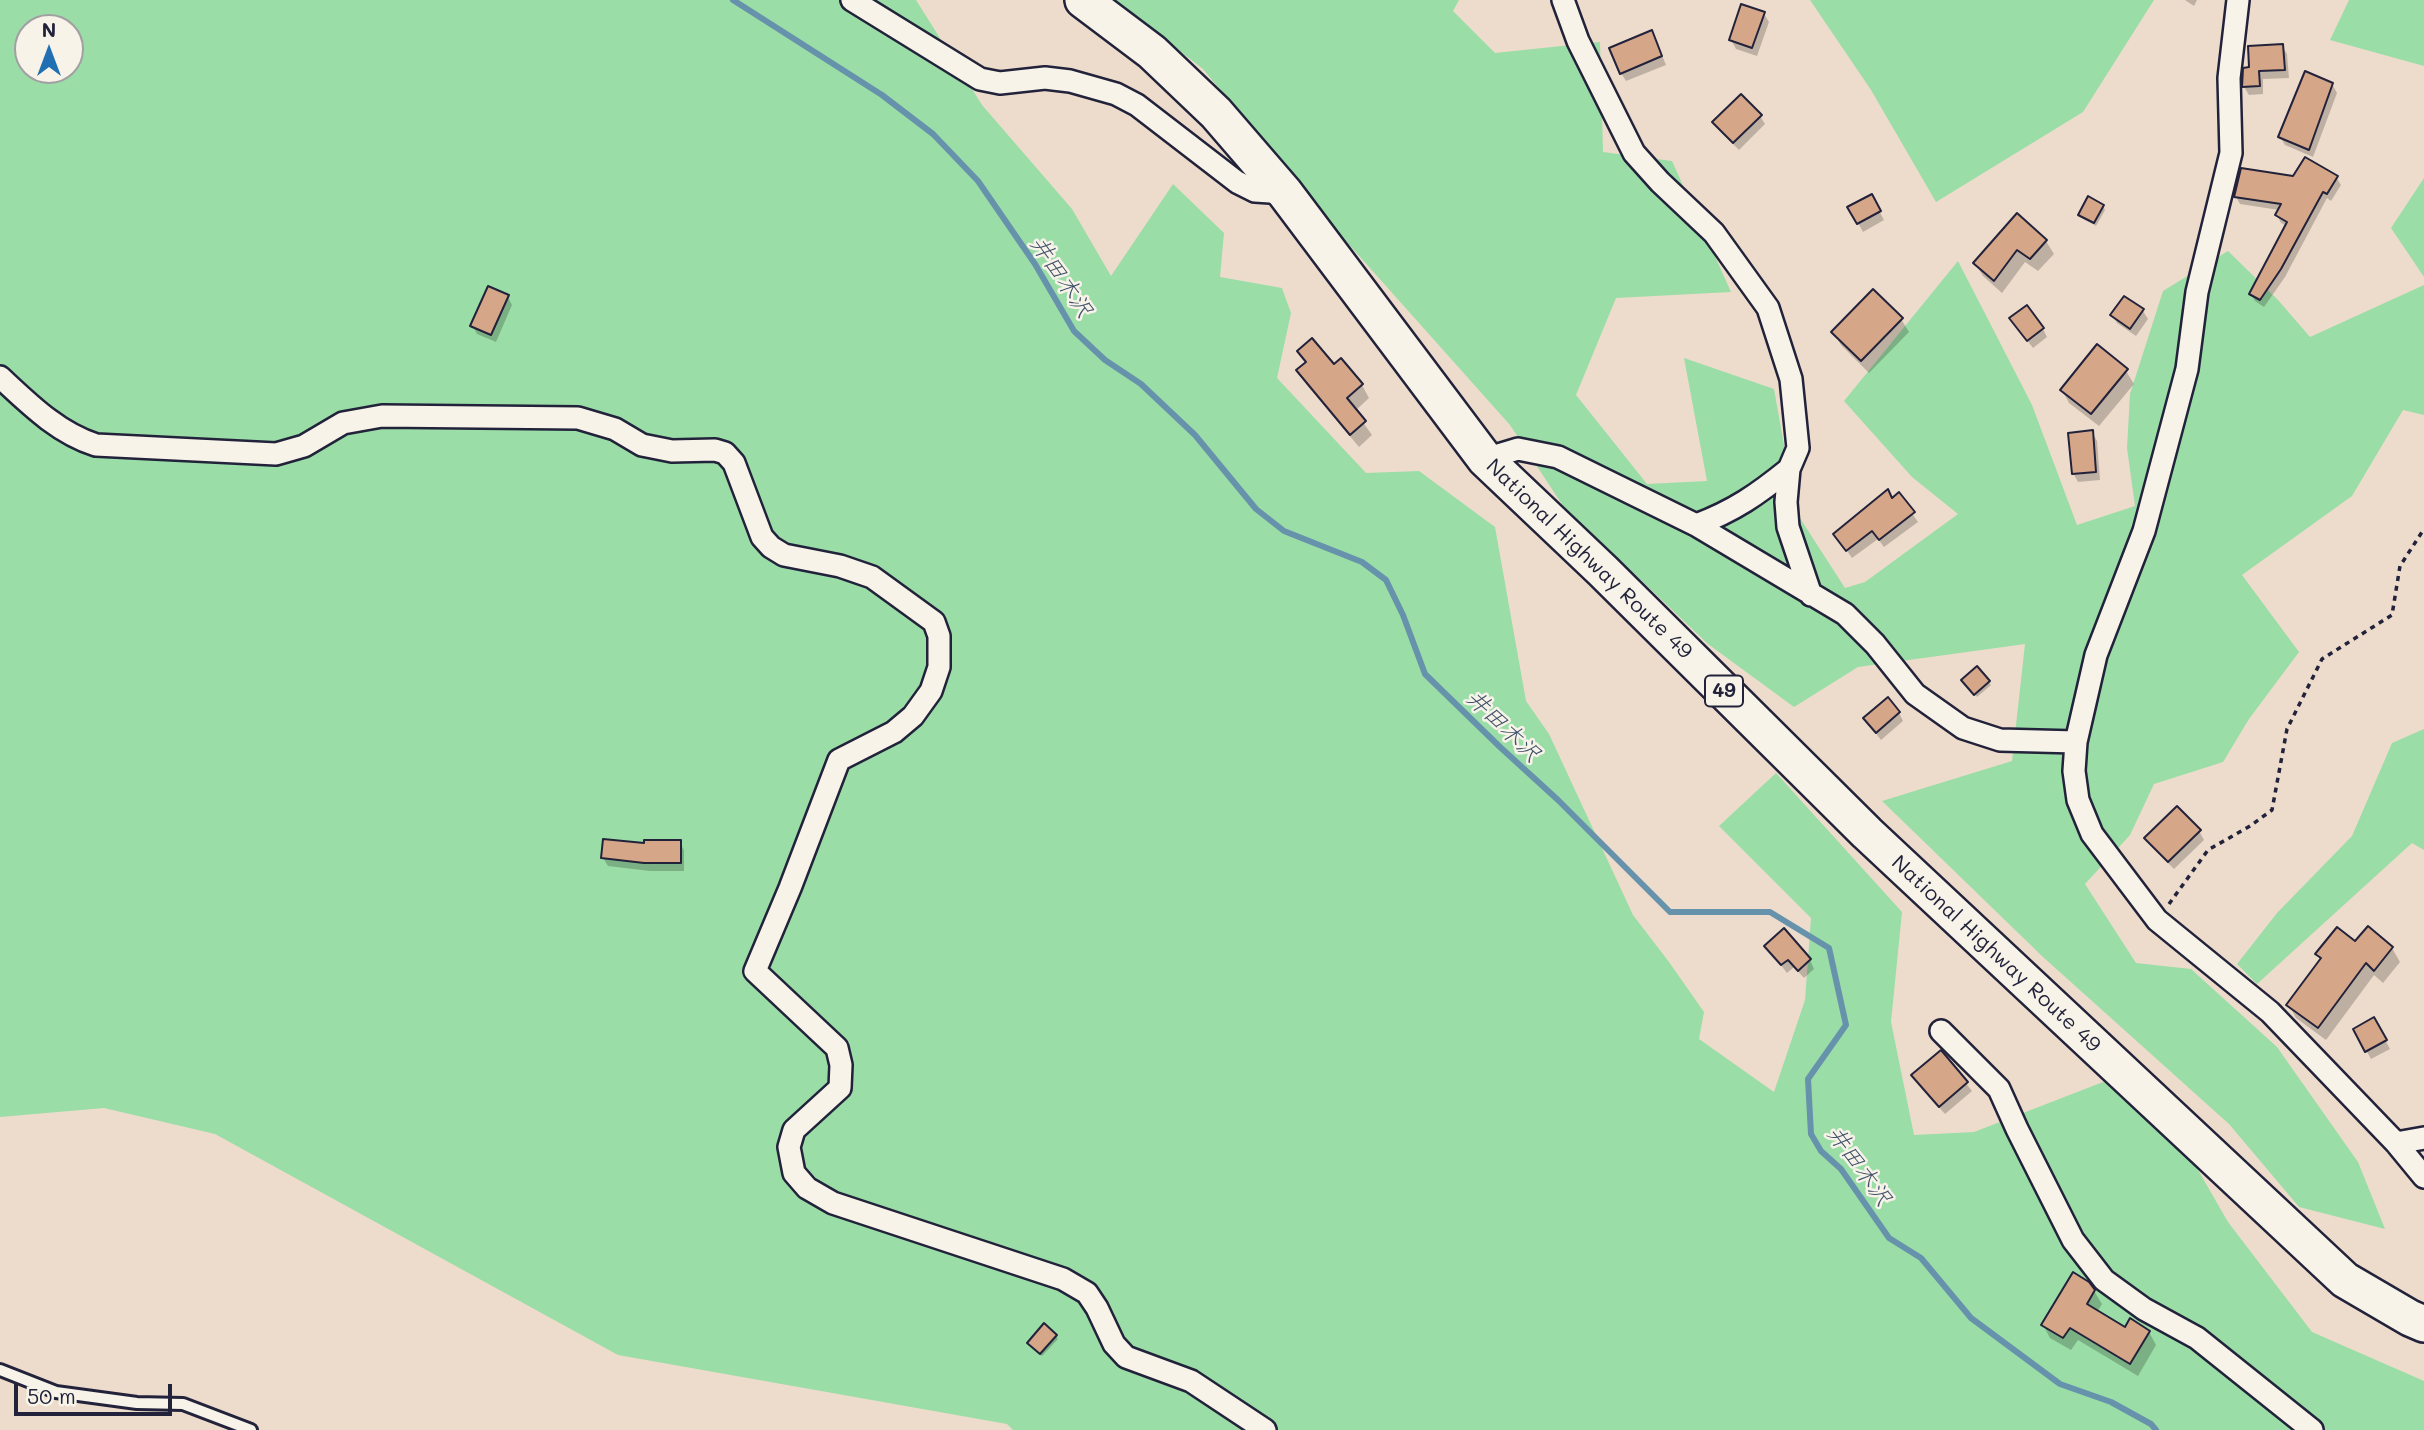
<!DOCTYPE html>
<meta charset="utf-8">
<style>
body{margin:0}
#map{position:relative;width:2424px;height:1430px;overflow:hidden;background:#eddccc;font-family:Mali,sans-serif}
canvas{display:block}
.north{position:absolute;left:14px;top:14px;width:70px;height:70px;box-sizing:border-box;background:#f7f3e8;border:2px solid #a29fa3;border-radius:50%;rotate:0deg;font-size:19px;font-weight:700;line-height:28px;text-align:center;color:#22223b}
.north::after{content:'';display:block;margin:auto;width:24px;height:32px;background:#1f6fb2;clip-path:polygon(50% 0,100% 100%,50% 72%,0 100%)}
.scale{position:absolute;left:14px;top:1384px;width:158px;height:32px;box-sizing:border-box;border:4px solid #22223b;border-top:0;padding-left:9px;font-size:21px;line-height:24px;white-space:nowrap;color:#22223b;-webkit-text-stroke:5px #f7f3e8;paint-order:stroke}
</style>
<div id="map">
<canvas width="2424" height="1430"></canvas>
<div class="north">N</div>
<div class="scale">50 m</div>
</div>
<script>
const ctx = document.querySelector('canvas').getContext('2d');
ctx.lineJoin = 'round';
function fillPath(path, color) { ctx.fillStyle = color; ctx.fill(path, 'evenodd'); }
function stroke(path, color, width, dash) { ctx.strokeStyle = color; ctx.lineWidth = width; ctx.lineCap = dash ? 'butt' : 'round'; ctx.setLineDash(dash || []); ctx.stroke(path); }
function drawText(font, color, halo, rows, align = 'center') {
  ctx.font = font + ' Mali,"Klee One",sans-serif'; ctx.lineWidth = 5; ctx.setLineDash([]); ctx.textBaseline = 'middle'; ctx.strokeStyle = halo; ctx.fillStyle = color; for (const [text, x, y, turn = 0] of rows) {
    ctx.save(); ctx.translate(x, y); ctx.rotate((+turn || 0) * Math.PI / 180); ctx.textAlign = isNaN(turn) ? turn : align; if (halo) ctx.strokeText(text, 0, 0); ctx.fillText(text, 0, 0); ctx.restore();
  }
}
fillPath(new Path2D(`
 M0 0H916L982 105 1072 209 1111 276 1173 184 1224 233 1220 277 1282 288 1291 313 1277 378 1366 473 1419 471 1495 527 1526 701 1549 734 1633 915 1669 962 1704 1012 1699 1039 1774 1092 1805 1000 1811 918 1719 826 1776 773 1902 912 1891 1022 1914 1135 1974 1132 2116 1077 2175 1130 2228 1222 2312 1332 2424 1381V1430H1013L1007 1424 618 1355 215 1134 104 1108 0 1117ZM28 28H70V70H28Z
 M1114 0H1459L1453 11 1495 53 1600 42 1603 152 1672 161 1731 292 1616 298 1576 395 1647 484 1707 481 1684 358 1774 389 1796 512 1845 588 1865 582 1958 514 1912 477 1844 401 1958 261 2032 405 2077 525 2135 506 2127 448 2130 394 2163 291 2228 251 2278 300 2310 337 2424 285V415L2403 410 2352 496 2242 575 2299 652 2249 719 2223 762 2154 784 2130 835 2085 884 2136 963 2191 969 2277 1047 2358 1162 2385 1229 2299 1207 2229 1124 2043 957 1882 801 2012 761 2025 644 1858 667 1794 707 1708 644 1563 506 1510 425 1336 230 1203 69Z
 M1810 0H2154L2083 112 1936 202 1871 90Z
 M2349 0H2424V66L2330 40Z
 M2424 178V277L2391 228Z
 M2424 729V850L2412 843 2257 984 2237 964 2277 913 2352 836 2392 743Z`), '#9adda7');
fillPath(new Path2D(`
 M2185 0H2197L2194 6Z
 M1764 14 1769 22 1757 56 1736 49 1731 40Z
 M1656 41 1666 65 1626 81 1621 73Z
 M2282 46 2287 54 2289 78 2263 79V94L2249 95 2244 87Z
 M2332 84 2337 93 2313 157 2285 145 2280 137Z
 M1760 116 1765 124 1739 150 1719 130 1715 122Z
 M2336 177 2341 185 2331 201 2327 198 2285 277 2264 307 2255 301 2251 294 2287 226 2281 223 2277 215 2279 210 2240 204 2236 197 2294 178Z
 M1871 196 1884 220 1863 232 1850 208Z
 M2103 206 2105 210 2096 226 2082 218 2080 215Z
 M2046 241 2054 254 2038 271 2025 262 2002 293 1983 276 1975 263Z
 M508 297 512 305 496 342 477 334 472 325Z
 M2143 311 2148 319 2136 336 2117 323 2112 315Z
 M1901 319 1909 332 1869 373 1841 345 1833 332Z
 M2017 327 2043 329 2047 337 2033 348Z
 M1299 351 1334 366 1341 360 1362 385 1369 398 1355 411 1372 435 1359 447 1306 384 1298 371 1307 364Z
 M2126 371 2134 384 2099 426 2069 403 2062 390Z
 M2092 432 2097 441 2100 480 2078 482 2073 473Z
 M1899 495 1918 522 1884 547 1878 539 1852 558 1841 542Z
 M1977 668 1991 685 1977 697 1965 683Z
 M1899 713 1903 721 1881 740 1865 719Z
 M2199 831 2204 840 2174 869 2151 846 2147 838Z
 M679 841 684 850V871H650L608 866 603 858 646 845Z
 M2368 929 2392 948 2400 962 2383 983 2374 975 2326 1040 2296 1018 2289 1005 2321 961 2317 954 2356 944Z
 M1766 946 1810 960 1814 969 1804 978 1794 967 1787 973Z
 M2374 1019 2390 1049 2371 1059 2355 1030Z
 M1941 1052 1972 1091 1945 1114 1918 1084Z
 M2094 1291 2102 1304 2097 1312 2125 1329 2149 1332 2156 1345 2138 1376 2078 1340 2071 1350 2050 1338 2043 1325Z
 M1056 1336 1058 1339 1042 1356 1031 1346Z`), '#0003');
stroke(new Path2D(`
 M733 0 882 95 933 134 978 181 1035 264 1074 331 1105 360 1141 384 1195 435 1256 509 1284 531 1362 562 1386 580 1403 615 1425 674 1500 747 1558 800 1670 912H1770L1829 948 1846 1025 1808 1079 1811 1134 1821 1151 1841 1169 1889 1238 1921 1258 1971 1318 2060 1384 2111 1402 2151 1424 2156 1430`), '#6792ac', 6);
const building = new Path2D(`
 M1741 4 1765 12 1752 48 1729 40Z
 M1652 30 1662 56 1620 74 1609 48Z
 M2283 44 2285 70 2259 71 2260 86 2242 87 2243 68 2249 67 2248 46Z
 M2305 71 2333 83 2309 150 2278 137Z
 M1741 94 1762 115 1733 143 1712 122Z
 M2305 157 2338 176 2327 194 2323 192 2281 269 2260 300 2249 294 2287 222 2275 215 2281 204 2234 197 2241 168 2293 176Z
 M1872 194 1881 211 1857 224 1847 207Z
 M2088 196 2104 205 2094 223 2078 215Z
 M2017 213 2047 240 2030 259 2017 250 1994 281 1973 263Z
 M488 286 509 295 491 335 470 326Z
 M1873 289 1903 318 1861 361 1831 332Z
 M2124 296 2144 309 2130 329 2110 315Z
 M2027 305 2044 328 2027 341 2009 318Z
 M1312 338 1334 364 1341 358 1363 384 1347 398 1366 421 1350 435 1296 370 1306 362 1297 351Z
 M2097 344 2128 369 2091 414 2060 390Z
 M2093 430 2096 472 2072 474 2068 433Z
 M1888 489 1892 498 1899 492 1915 512 1879 540 1872 531 1846 551 1833 534Z
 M1977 666 1990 681 1974 695 1961 680Z
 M1888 697 1900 712 1876 733 1863 718Z
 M2177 806 2201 830 2168 862 2144 838Z
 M603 839 644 843V840H681V863H644L601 858Z
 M2368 926 2393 947 2374 971 2366 963 2318 1028 2286 1005 2321 958 2315 954 2337 927 2355 941Z
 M1784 928 1811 959 1798 971 1788 960 1781 965 1764 946Z
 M2374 1017 2387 1040 2365 1052 2353 1029Z
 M1941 1050 1968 1082 1939 1107 1911 1075Z
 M2073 1272 2089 1282 2095 1290 2087 1304 2125 1327 2130 1318 2150 1331 2130 1364 2070 1328 2063 1338 2041 1325Z
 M1044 1323 1057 1335 1040 1354 1027 1343Z`);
fillPath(building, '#d6a689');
stroke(building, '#22223b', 2);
const service = new Path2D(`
 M0 1370 56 1392 137 1403 183 1404 251 1430`);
const minor = new Path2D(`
 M852 0 980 79 1000 83 1045 78 1070 81 1116 94 1137 105 1237 182 1255 191 1285 193
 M1563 0 1578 41 1634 153 1660 182 1714 233 1768 308 1791 379 1798 448 1789 469
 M2238 0 2229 78 2231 153 2197 292 2187 369 2144 531 2096 655 2076 742 2074 771 2078 800 2092 834 2157 920 2270 1012 2396 1143 2424 1177
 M0 377C29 404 58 433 96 445L276 454 304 446 343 423 382 416 578 418 615 429 642 445 672 451 715 450 725 453 734 463 762 537 771 547 784 555 840 566 872 577 934 622 939 636V667L931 691 913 716 894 732 839 760 790 888 755 971 837 1048 841 1065 840 1088 794 1130 789 1147 794 1173 807 1188 833 1203 1063 1279 1087 1293 1097 1308 1114 1344 1126 1357 1191 1381 1265 1430
 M1485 459 1518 449 1558 457 1696 525 1845 614 1875 644 1915 694 1963 728 2000 740 2076 742
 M1696 525C1734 511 1758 494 1789 469L1786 502 1788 527 1811 595
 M1941 1031 1999 1089 2017 1129 2073 1240 2104 1280 2144 1309 2197 1338 2312 1430
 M2396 1143 2424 1138`);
const trunk = new Path2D(`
 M1083 0 1152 52 1216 113 1285 193 1485 459 1603 571 1867 833 2345 1280 2410 1318 2424 1324`);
stroke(service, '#22223b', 16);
stroke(minor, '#22223b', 26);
stroke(trunk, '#22223b', 40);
stroke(new Path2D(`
 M2169 904 2208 850 2250 826 2272 810 2287 729 2322 659 2392 615 2400 566 2424 529`), '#22223b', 3.5, [5, 5]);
stroke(service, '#f7f3e8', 10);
stroke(minor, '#f7f3e8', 21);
stroke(trunk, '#f7f3e8', 35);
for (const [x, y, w] of [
 [1724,691,38]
]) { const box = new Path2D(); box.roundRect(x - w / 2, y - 15.5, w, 31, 5); ctx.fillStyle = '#f7f3e8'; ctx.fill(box); stroke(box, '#22223b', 2); }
drawText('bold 19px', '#22223b', null, [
 ["49",1724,691]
]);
drawText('21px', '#22223b', '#f7f3e8', [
 ["National Highway Route 49",1589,559,44],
 ["National Highway Route 49",1996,954,43]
]);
drawText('italic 23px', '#3f506a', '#f7f3e8', [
 ["井田木沢",1061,277,56],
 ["井田木沢",1503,726,44],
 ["井田木沢",1859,1166,54]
]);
</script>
